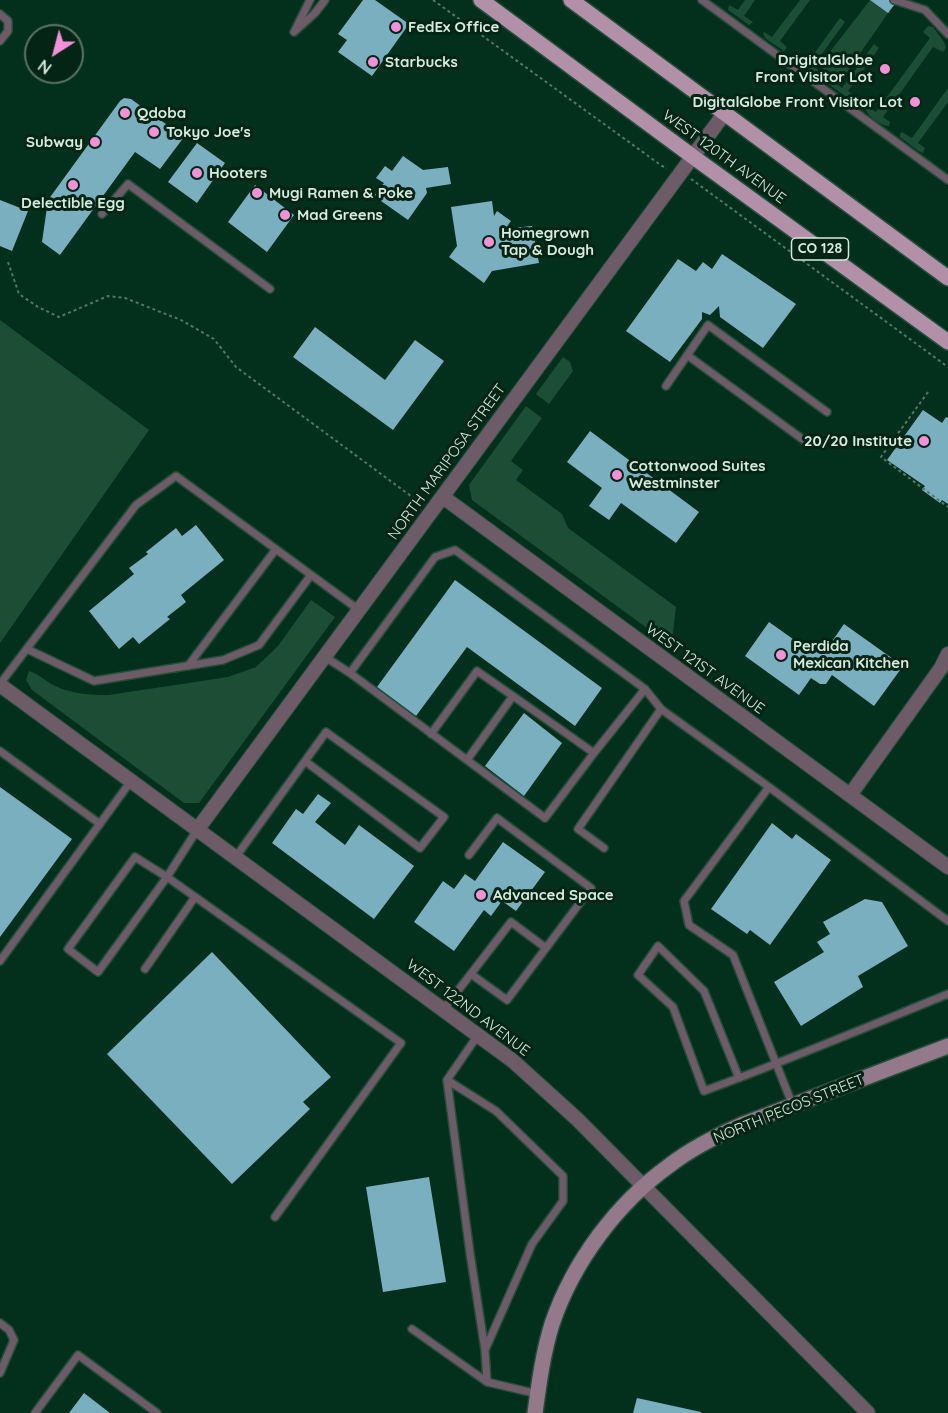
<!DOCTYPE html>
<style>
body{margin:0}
#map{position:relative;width:948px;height:1413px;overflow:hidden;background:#02301c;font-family:Quicksand,sans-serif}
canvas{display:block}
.north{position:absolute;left:24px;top:24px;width:60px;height:60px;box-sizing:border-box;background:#042515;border:2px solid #577465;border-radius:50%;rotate:216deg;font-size:16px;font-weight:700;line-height:24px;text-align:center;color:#d4ebdd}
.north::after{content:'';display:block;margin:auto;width:21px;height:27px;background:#f391d6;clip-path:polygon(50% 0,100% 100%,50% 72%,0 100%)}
</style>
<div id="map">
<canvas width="948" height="1413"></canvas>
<div class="north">N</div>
</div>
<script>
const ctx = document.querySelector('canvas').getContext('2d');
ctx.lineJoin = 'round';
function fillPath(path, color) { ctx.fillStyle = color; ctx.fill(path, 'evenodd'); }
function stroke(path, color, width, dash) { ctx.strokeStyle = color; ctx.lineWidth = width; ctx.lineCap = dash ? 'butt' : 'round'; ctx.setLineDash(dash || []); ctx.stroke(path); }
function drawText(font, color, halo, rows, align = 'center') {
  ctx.font = font + ' Quicksand,sans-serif'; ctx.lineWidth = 6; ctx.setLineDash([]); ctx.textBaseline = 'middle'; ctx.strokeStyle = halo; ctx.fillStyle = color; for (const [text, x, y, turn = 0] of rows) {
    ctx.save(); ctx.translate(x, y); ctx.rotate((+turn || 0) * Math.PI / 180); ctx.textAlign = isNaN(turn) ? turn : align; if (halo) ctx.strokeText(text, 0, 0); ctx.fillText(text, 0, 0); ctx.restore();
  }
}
fillPath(new Path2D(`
 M745 0H755L744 16 753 22 749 25 728 10 729 5 738 10Z
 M800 0H810L780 41 787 47 784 51 766 39 763 34 764 32 772 37Z
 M870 0H873L891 13H888L841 81 819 66Z
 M840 18 845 22 813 66 824 74 823 77 825 78 827 75 829 77 827 80 829 82 831 80 842 88 874 44 879 48 848 91 855 96 852 101 799 63 797 59 799 57 808 62Z
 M928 26 933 27 944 42 946 48 943 52 933 47 883 117 890 122 889 126C881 126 867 116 865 108L868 107 876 112 930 38 923 32Z
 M948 88V102L918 143 925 148 923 153 920 152 900 137V134L902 132 912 138Z
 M0 320 149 430 0 643Z
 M563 357 570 362 573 371 549 404 536 394Z
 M526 406 542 418 511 461 523 470 516 480 562 514 568 528 676 607 673 633 666 642 472 500 469 485Z
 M311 600 335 617 199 803H184L32 690 26 680 29 671C39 674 44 680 53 685 70 694 91 695 109 695L228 677 256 667 278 646Z`), '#1c4e35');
fillPath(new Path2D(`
 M363 0H375L409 24 372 76 338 52 347 40 338 34Z
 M870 0H898L888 13Z
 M124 98 131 99 184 137 160 169 135 152 60 255 42 242 48 200 120 101Z
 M197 143 225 163 197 203 168 182Z
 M403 156 423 170 448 167 451 184 426 188 427 193 408 220 374 196 384 183 376 178 385 166 392 171Z
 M255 185 294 215 267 252 228 222Z
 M0 200 28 211 12 251 0 246Z
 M492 201 494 216 497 211 511 221 508 225 513 228 532 226 539 263 492 271 484 283 449 257 457 246 451 207Z
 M722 254 796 304 763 348 720 317 719 306 710 315 702 312V319L670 362 626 331 678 259 696 271 703 262 712 269Z
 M315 327 385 380 415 340 444 361 393 430 293 357Z
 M923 410 942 423 946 417 948 418V504L942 500 940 503 922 490 925 486 887 460Z
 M590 431 699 512 676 543 621 503 609 520 589 506 602 488 567 462Z
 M196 525 224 560 181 595 186 602 167 617 170 619 139 644 133 637 119 649 89 611 134 574 129 568 148 554 146 552 176 528 182 536Z
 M455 580 602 688 575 726 467 647 416 716 377 687Z
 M769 622 807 649 811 643 820 641 828 647 844 624 903 666 874 706 832 675 826 684H820L811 678 799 695 745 656Z
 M524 713 562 743 524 796 485 766Z
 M0 787 72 839 0 937Z
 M318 794 331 803 315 822 345 845 359 825 414 866 374 919 272 843 296 809 303 814Z
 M772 823 792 839 796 834 831 860 770 945 750 930 747 934 711 909Z
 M503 842 545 872 516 911 502 901 491 916 484 910 454 951 414 922 443 881 454 889 465 874 475 881Z
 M865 899 882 902 908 946 858 976 863 987 801 1026 774 982 824 952 817 942 830 934 823 922Z
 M212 952 331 1077 303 1102 310 1109 232 1184 107 1054Z
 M429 1177 446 1282 383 1292 366 1187Z
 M84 1393 110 1413H69Z
 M637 1398 701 1412V1413H633Z`), '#7aafc0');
const lane = new Path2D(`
 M702 0 948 180
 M894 0 925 10 948 34
 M0 14 8 21V31L0 41
 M295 30 310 0
 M294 32 315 13 325 0
 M102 214 128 184 270 289
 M687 355 805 441
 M666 386 708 325 827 412
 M27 649 94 681 223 660 259 645 311 575
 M325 657 350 673 435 557 455 550 645 689 661 709
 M188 666 276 549
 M350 673 467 760 513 696 477 671 431 734
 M0 684 136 505 176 476 359 610
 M0 751 100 824
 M594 753 645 689
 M467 760 545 818 594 753 513 696
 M769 787 948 921
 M197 830 167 877 98 972 68 949 135 857 167 877 401 1043 275 1217
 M604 848 578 829 661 709 769 787 684 901 689 925 733 955 793 1106
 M469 855 497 818 591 888 546 948
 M235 858 326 732 444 817 420 848 305 761
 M0 961 131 781
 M145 969 195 897
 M443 1010 511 922 546 948 507 1000 471 974
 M478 1035 447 1080 470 1253 485 1350 487 1382 538 1394
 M739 1078 704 991 658 946 638 975 673 1007 704 1091C786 1061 867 1027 948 994
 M447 1080 496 1111 563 1176V1201L532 1244 485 1350
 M0 1323 9 1330 14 1340 0 1373
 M412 1329 487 1382
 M35 1413 78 1355 157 1413`);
const street = new Path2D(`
 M443 497 948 867
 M0 685 513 1061 577 1119 868 1413
 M850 795 941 668 948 654
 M197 830 724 114`);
const secondary = new Path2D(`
 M535 1413C539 1383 543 1353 552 1324 573 1262 617 1203 670 1165 692 1148 716 1136 741 1125L948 1046`);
const primary = new Path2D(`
 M481 0 692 156 948 342
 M571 0 948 278`);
stroke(lane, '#244e3b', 10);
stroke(street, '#244e3b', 16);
stroke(secondary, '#244e3b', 18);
stroke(primary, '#244e3b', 18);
stroke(new Path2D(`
 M433 0 662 166 667 168
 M691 179 948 367
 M8 262 19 294 38 307 59 317 108 296 125 298 181 320 214 339 236 367 419 502
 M928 392 881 457 948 507`), '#527866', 2, [3, 3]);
stroke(lane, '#6d5c67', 7);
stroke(street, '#6d5c67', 14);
stroke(secondary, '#94798b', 15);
stroke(primary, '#b290a7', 15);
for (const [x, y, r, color] of [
 [396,27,6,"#f391d6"],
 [373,62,6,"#f391d6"],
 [885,69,6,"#f391d6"],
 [915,102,6,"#f391d6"],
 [125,113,6,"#f391d6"],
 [154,132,6,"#f391d6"],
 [95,142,6,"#f391d6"],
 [197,173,6,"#f391d6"],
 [73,185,6,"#f391d6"],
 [257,193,6,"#f391d6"],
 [285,215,6,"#f391d6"],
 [489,242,6,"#f391d6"],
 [924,441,6,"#f391d6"],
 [617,475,6,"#f391d6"],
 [781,655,6,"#f391d6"],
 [481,895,6,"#f391d6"]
]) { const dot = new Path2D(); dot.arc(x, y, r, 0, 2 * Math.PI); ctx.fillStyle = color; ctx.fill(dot); stroke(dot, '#042515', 2); }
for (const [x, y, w] of [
 [820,249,57]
]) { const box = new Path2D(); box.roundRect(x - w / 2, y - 11, w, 22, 4.5); ctx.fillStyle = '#042515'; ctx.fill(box); stroke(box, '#d4ebdd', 1.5); }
drawText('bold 14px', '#d4ebdd', null, [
 ["CO 128",820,249]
]);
drawText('bold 15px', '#d4ebdd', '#042515', [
 ["FedEx Office",408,27],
 ["DrigitalGlobe",873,60,"right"],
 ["Front Visitor Lot",873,77,"right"],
 ["Starbucks",385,62],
 ["DigitalGlobe Front Visitor Lot",903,102,"right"],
 ["Qdoba",137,113],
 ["Tokyo Joe's",166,132],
 ["Subway",83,142,"right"],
 ["Hooters",209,173],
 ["Mugi Ramen & Poke",269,193],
 ["Delectible Egg",73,203,"center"],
 ["Mad Greens",297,215],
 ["Homegrown",501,233],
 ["Tap & Dough",501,250],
 ["20/20 Institute",912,441,"right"],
 ["Cottonwood Suites",629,466],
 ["Westminster",629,483],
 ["Perdida",793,646],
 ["Mexican Kitchen",793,663],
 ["Advanced Space",493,895]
], 'left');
drawText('15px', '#d4ebdd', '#042515', [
 ["WEST 120TH AVENUE",724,157,36],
 ["NORTH MARIPOSA STREET",447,462,-54],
 ["WEST 121ST AVENUE",705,669,36],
 ["WEST 122ND AVENUE",468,1008,37],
 ["NORTH PECOS STREET",789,1109,-22]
]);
</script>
